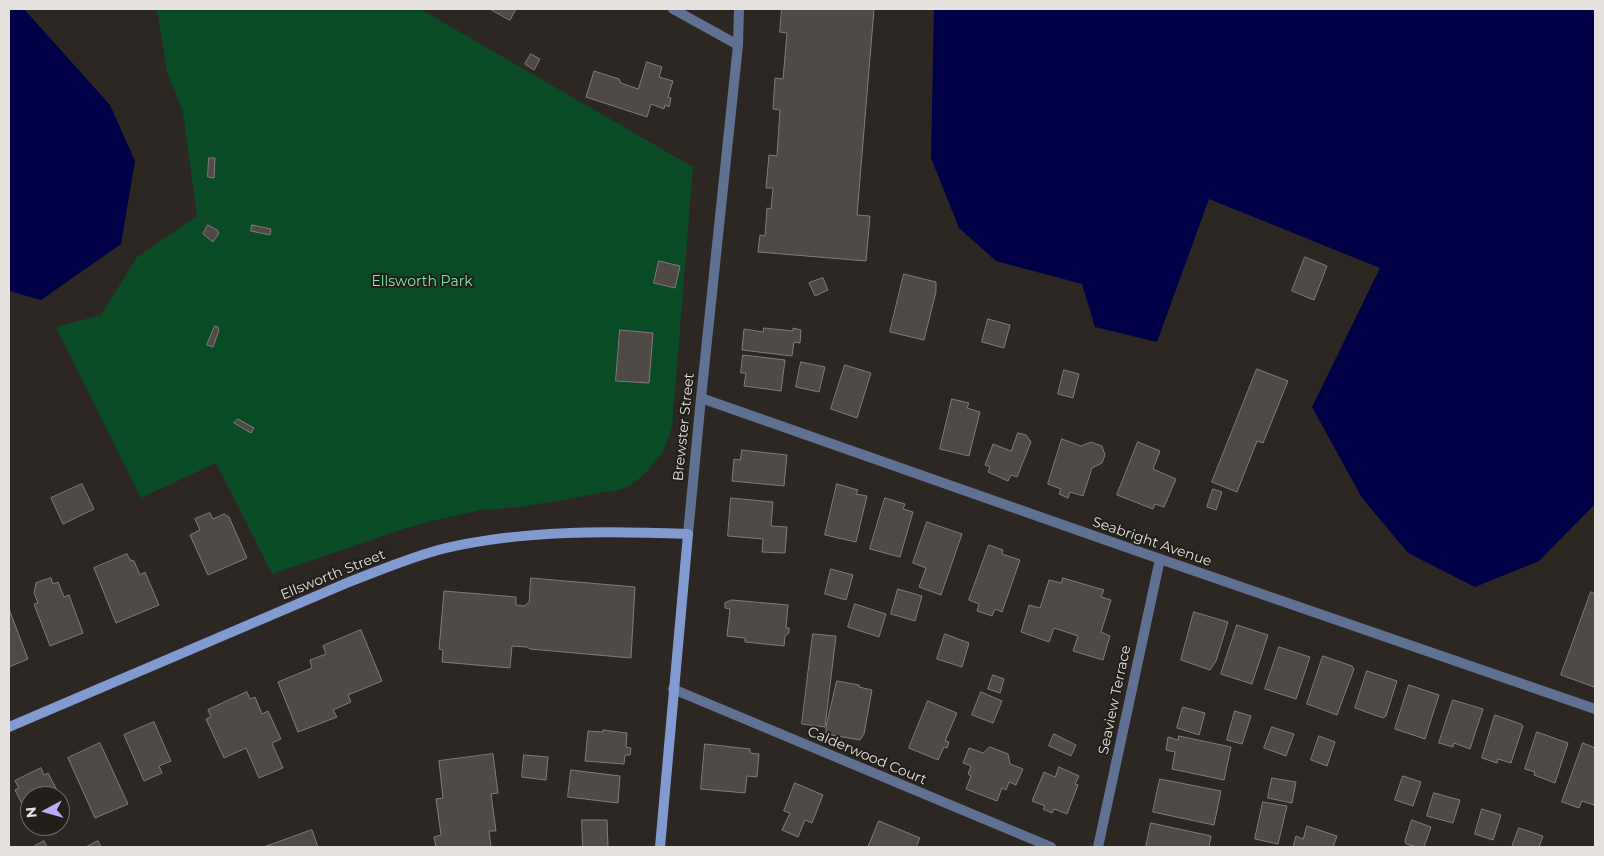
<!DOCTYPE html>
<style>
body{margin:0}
#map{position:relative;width:1604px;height:856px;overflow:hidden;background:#2c2723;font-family:Montserrat,sans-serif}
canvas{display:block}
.frame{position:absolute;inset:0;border:10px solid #e5e1df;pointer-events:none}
.north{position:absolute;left:20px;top:786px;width:50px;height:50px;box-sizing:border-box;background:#221e1a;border:1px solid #706c69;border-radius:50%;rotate:264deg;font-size:14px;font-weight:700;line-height:20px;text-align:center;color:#e5e1df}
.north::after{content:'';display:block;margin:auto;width:18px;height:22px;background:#bbaaf6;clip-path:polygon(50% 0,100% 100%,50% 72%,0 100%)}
</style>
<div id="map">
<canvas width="1604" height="856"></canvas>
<div class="frame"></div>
<div class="north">N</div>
</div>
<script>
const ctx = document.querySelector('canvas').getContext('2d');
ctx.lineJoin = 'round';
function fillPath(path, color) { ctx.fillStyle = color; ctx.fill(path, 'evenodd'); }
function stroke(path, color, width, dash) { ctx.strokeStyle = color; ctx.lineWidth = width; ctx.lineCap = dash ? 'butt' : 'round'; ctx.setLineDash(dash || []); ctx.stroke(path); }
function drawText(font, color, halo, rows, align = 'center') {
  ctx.font = font + ' Montserrat,sans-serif'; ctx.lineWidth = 4; ctx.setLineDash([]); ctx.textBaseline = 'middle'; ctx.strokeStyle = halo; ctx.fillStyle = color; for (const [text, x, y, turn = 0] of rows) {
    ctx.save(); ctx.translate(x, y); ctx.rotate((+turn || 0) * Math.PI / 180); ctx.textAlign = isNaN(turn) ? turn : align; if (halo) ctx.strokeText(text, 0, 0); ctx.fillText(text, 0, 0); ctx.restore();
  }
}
fillPath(new Path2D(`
 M157 9H420L693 167 672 428 663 452 644 475 631 485 619 490 521 507 482 510 440 519 403 529 272 574 216 463 141 498 56 327 101 315 137 257 197 216 183 112 167 73Z`), '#094b24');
fillPath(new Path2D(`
 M9 9H24L110 105 135 161 121 244 41 300 9 291Z
 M934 9H1595V504L1539 561 1475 587 1408 553 1362 498 1312 407 1380 268 1209 199 1157 342 1095 327 1082 284 996 261 959 228 931 158Z`), '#000046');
const building = new Path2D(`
 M490 9H516L510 20Z
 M782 9H874L857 215 870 216 866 261 758 252 760 235 765 236 767 208 771 209 773 188H766L769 155 777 156 780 110 773 109 775 78 783 79 787 33 780 32Z
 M531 54 540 59 534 70 525 64Z
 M647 62 662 67 659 77 673 81 668 97 671 98 669 107 665 105 664 109 651 104 647 117 586 97 594 71 619 79 621 83 638 89Z
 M209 158H215L214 178 208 177Z
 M208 225 217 230 219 233 213 242 203 234Z
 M252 225 271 229 270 235 251 231Z
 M1305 257 1327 266 1314 300 1292 291Z
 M659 261 680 266 675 288 654 283Z
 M904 274 936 282V292L924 340 890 332Z
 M823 278 828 290 815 296 809 283Z
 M988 319 1010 325 1004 348 982 342Z
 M215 326 218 327 219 330 213 347 207 345Z
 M764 328 793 331V328L801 330 800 343 794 342 792 356 742 350 744 329 763 332Z
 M620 330 653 333 649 383 616 381Z
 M743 355 785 360 781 391 744 386 746 373H741Z
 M801 362 825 367 819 392 796 387Z
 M845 365 871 373 857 418 831 409Z
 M1257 369 1288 381 1263 443 1257 441 1237 492 1212 482Z
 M1064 370 1079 374 1073 398 1058 394Z
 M952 399 969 403 967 408 980 412 969 456 940 449Z
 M238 419 254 428 251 433 234 423Z
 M1018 433 1026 435 1031 442 1017 477 1011 475 1008 481 988 472 990 467 985 465 993 444 1011 451Z
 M1062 439 1081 446 1091 442 1102 446 1105 455 1102 463 1092 468 1083 496 1070 492 1068 498 1059 494 1061 489 1048 484Z
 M1138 442 1160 451 1153 469 1176 479 1164 507 1155 504 1153 509 1117 495Z
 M742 450 787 455 784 486 732 481 734 459 740 460Z
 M82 484 94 509 63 524 51 498Z
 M837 484 858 490 856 494 867 496 856 542 825 535Z
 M1213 489 1222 492 1216 510 1207 507Z
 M731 498 773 502 771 526 787 527 785 553 762 552 763 539 728 536Z
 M885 498 905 504 903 509 913 512 900 557 870 549Z
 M210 513 213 519 224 514 229 517 247 558 208 575 190 535 200 530 195 519Z
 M927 522 962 534 941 595 919 587 926 568 913 563Z
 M989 545 1003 550 1002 554 1020 560 1002 612 995 609 992 616 977 611 979 604 969 600Z
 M127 554 130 560 134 561 140 575 145 572 159 605 116 623 94 568Z
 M831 569 853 575 846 600 825 594Z
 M51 578 53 584 58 582 64 597 69 595 83 633 50 646 34 604 38 603 34 593 36 583Z
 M531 578 635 587 631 658 530 649 527 647 512 646 510 668 442 662 443 650 439 649 444 591 516 597V605L524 606 529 602Z
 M1063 578 1104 590 1101 597 1111 600 1101 632 1110 636 1103 660 1073 651 1078 636 1054 628 1049 642 1021 632 1029 605 1040 608 1049 580 1061 583Z
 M898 589 922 596 915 621 891 614Z
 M1591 592 1595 594V683L1594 687 1561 675Z
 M732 600 788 605 786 628H789V633L785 636 784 646 745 642V638L727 636 730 609 725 608V603Z
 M855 604 886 614 879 637 848 627Z
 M9 609 28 659 9 667Z
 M1194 612 1228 622 1216 661 1210 670 1181 660Z
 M1237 625 1268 635 1252 684 1221 674Z
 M361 630 382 681 348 695 351 702 333 710 337 717 298 732 278 682 312 668 310 660 326 654 323 646Z
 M813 634 836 636 825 727 802 724Z
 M945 634 969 643 962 667 937 659Z
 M1279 647 1310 657 1296 699 1265 689Z
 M1323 656 1352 666 1354 669 1337 715 1307 704Z
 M1367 671 1397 681 1386 716 1383 718 1355 708Z
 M993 675 1004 679 1000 693 988 689Z
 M837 681 859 685V687L872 690 864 734 860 740 826 734V727Z
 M1409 685 1439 695 1425 739 1395 729Z
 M247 692 250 699 255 697 262 714 268 711 281 739 272 743 283 768 259 778 246 748 224 758 206 719 211 717 208 710Z
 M981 692 1002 701 993 723 972 715Z
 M1453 700 1483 709 1470 749 1454 743 1453 747 1439 743Z
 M928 701 957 713 945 741 949 742 947 748 944 747 938 760 909 748Z
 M1183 707 1205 713 1199 735 1177 728Z
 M1235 711 1251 716 1242 744 1227 740Z
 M1495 715 1521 724 1523 726 1511 763 1498 759 1497 763 1482 758Z
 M154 722 171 761 159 766 162 773 144 781 124 735Z
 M1272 727 1294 734 1286 756 1264 748Z
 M603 730 627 733 626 747 631 748 630 755H625L624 764 585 761 588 731 603 732Z
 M1537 732 1568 743 1555 783 1534 775 1535 772 1525 769Z
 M1054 734 1076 745 1071 756 1049 746Z
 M1179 736 1231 747 1224 780 1172 769 1175 752 1166 750 1168 737 1178 740Z
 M1319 736 1335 742 1327 766 1311 760Z
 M100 743 128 804 95 818 68 758Z
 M1583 743 1595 748V800L1594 805 1582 801 1579 808 1562 802Z
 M705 744 750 749V753L759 754 757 777 747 776 745 793 701 789Z
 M990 747 1008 754 1010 764 1023 769 1016 785 1009 782 1006 790 1002 788 997 801 966 789 971 776 968 774 971 766 963 763 969 748 983 753Z
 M493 754 498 793 491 794 496 831H489L491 847H436L434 837 441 835 436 799 443 798 439 761Z
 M524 755 548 757 546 780 522 777Z
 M1059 767 1079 776 1075 784 1078 785 1067 814 1054 809 1052 813 1043 809 1045 806 1032 801 1044 772 1055 777Z
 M41 768 44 775 48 773 60 796H30V820L15 790 19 788 15 781Z
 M571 770 620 776 618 803 568 797Z
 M1403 776 1421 782 1413 806 1395 800Z
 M1272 778 1296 782 1292 803 1268 798Z
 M1160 779 1221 791 1214 825 1153 812Z
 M795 783 823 795 812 823 805 820 798 837 782 830 790 813 784 811Z
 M1434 793 1460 800 1453 823 1427 816Z
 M1263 802 1287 806 1278 844 1255 839Z
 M1482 809 1501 815 1493 840 1475 834Z
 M582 820H607L608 847H583Z
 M1412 820 1431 827 1424 847H1417L1406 844 1405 841Z
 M879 821 920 838 916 847H866L868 846Z
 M1151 823 1211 836 1209 847H1146Z
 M1307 826 1337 836 1333 847H1293L1296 836 1303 839Z
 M1519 828 1543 836 1539 847H1512Z
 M312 830 318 847H264Z
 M44 841 47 847H36L35 846Z
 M98 841 101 847H86Z`);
fillPath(building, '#504a47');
stroke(building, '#837b79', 1);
stroke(new Path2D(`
 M673 9 738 45
 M701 398 1160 559 1595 709
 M688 534 701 398 738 45 739 9
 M673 689 1051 847
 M1098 847 1160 559`), '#617193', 10);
stroke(new Path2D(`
 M9 727 349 582C381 570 413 556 446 548 524 530 608 531 688 534L660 847`), '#819ad1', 10);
drawText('14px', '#7bef9d', '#221e1a', [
 ["Ellsworth Park",422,282]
]);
drawText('14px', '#e5e1df', '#221e1a', [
 ["Brewster Street",684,427,-84],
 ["Seabright Avenue",1152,542,19],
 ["Ellsworth Street",333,575,-22],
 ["Seaview Terrace",1115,700,-78],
 ["Calderwood Court",867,756,23]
]);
</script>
